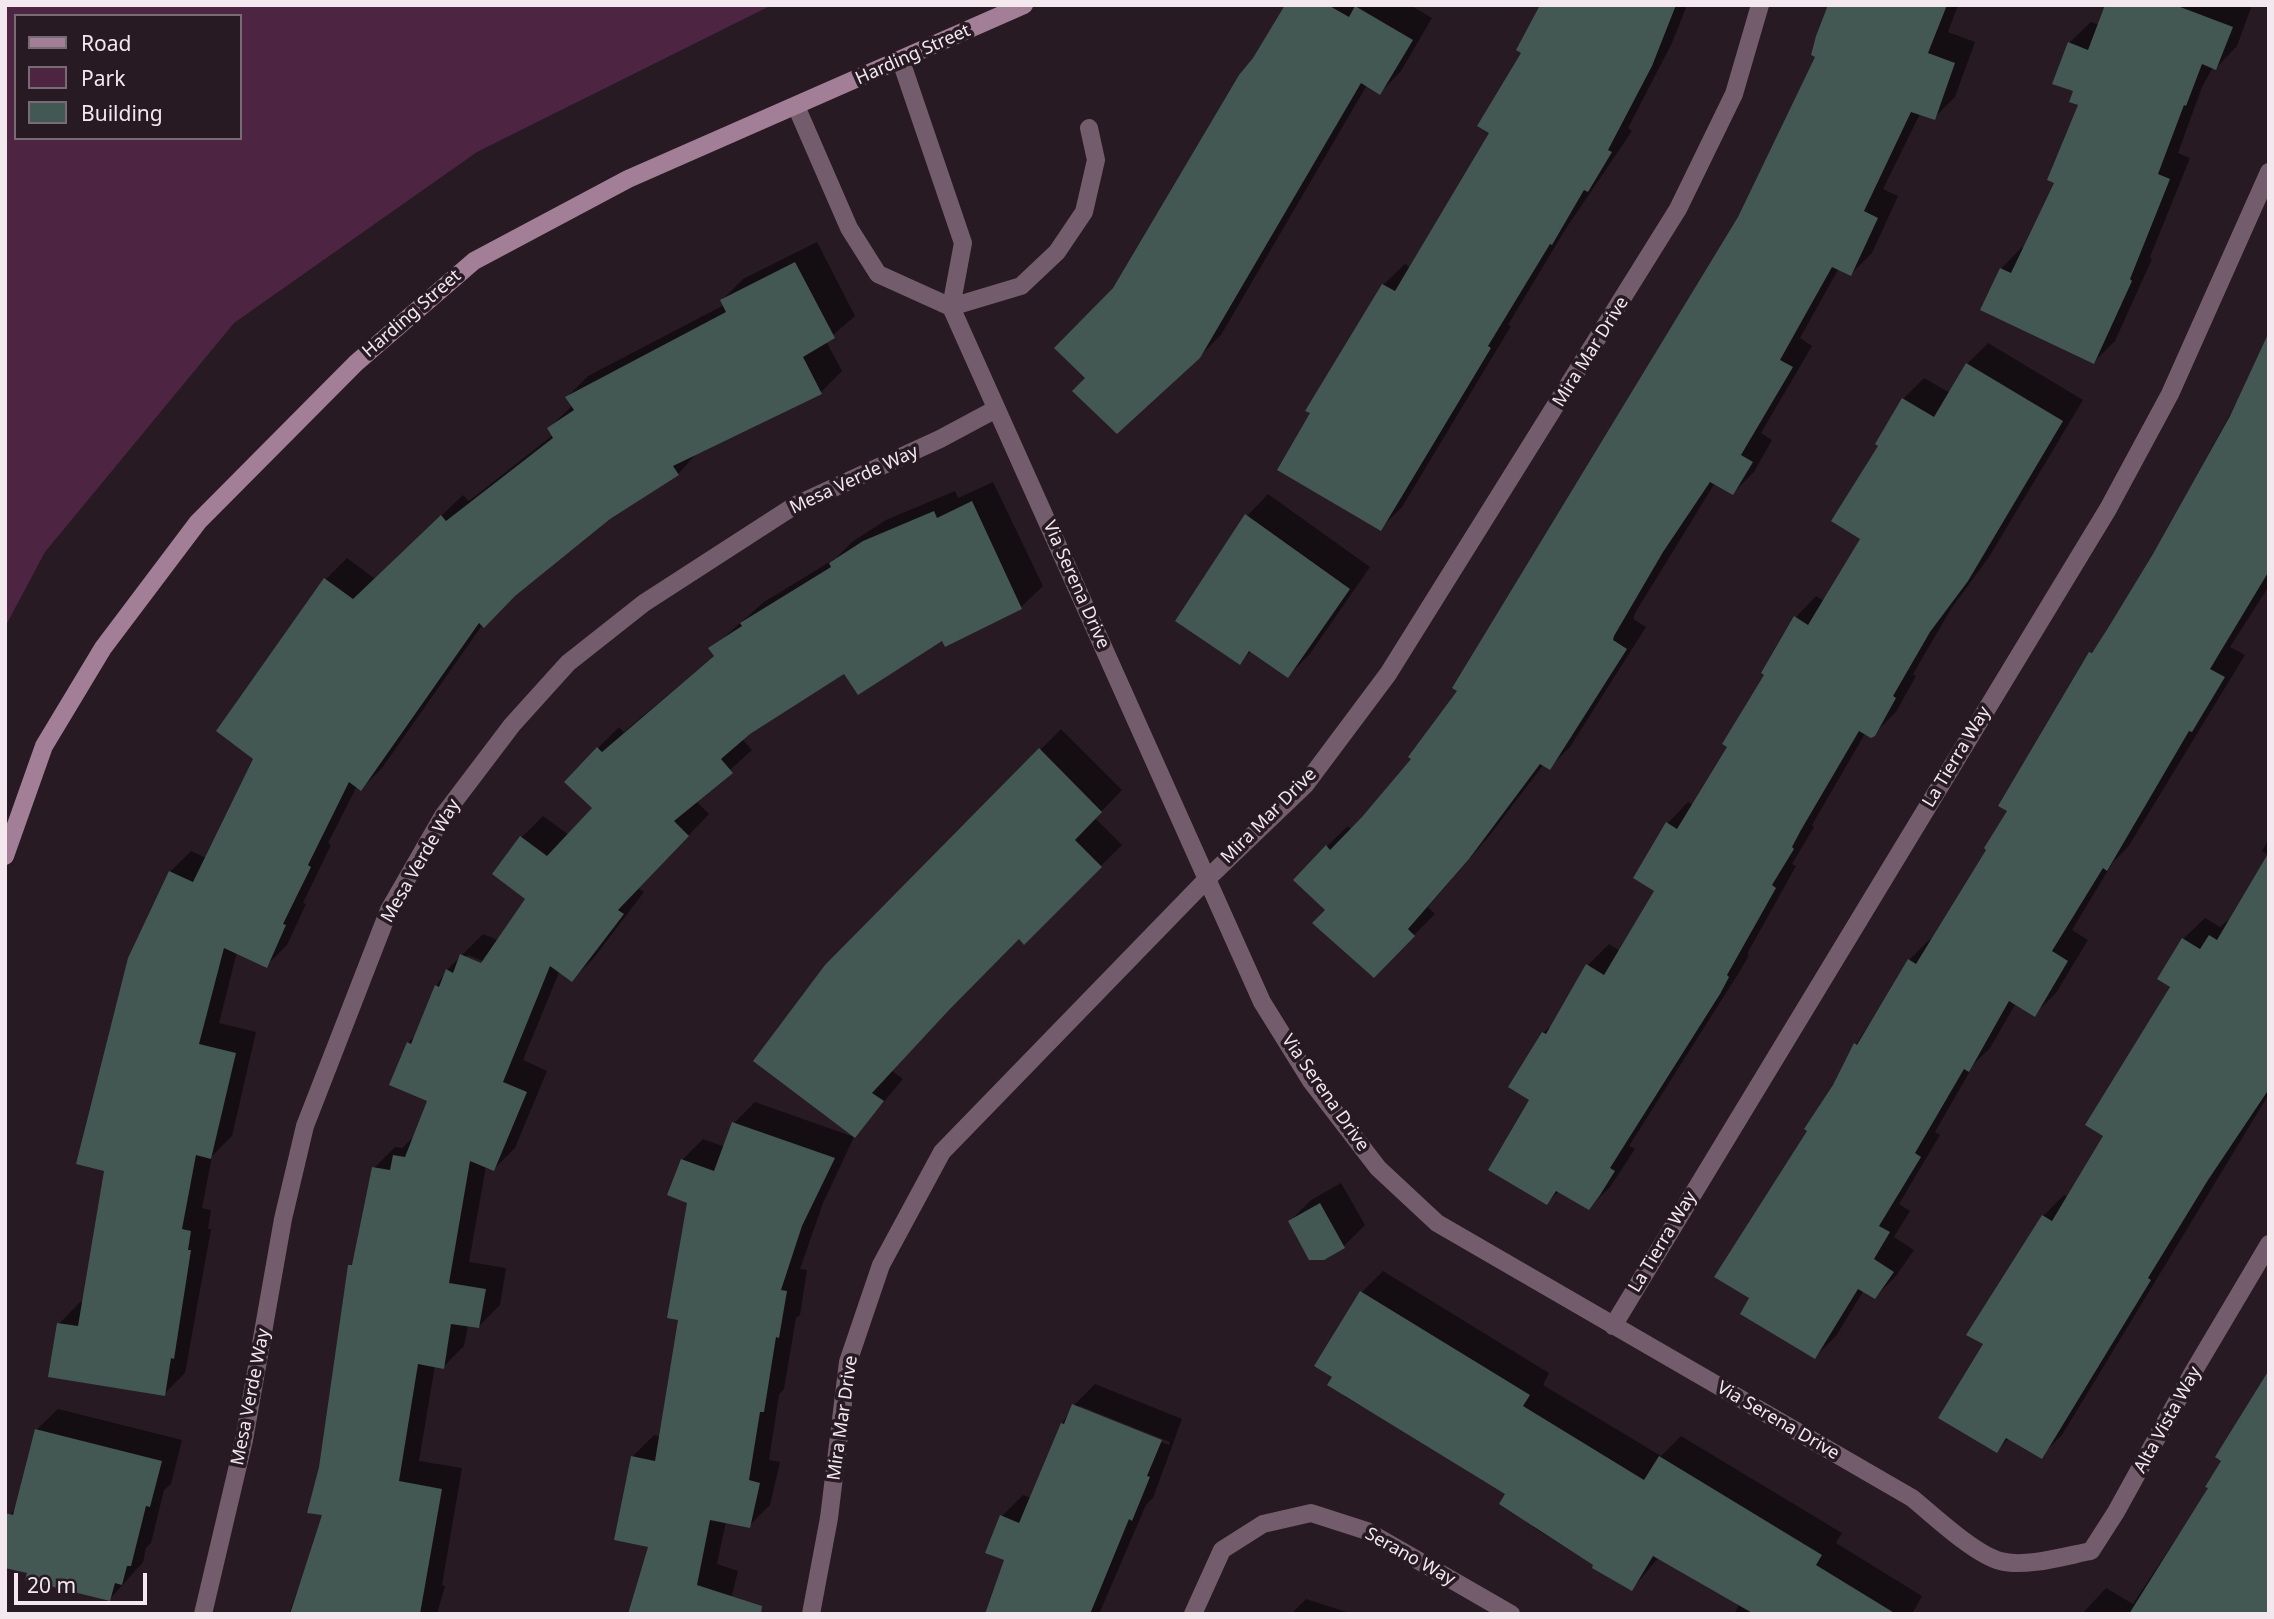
<!DOCTYPE html>
<style>
body{margin:0}
#map{position:relative;width:2274px;height:1619px;overflow:hidden;background:#271a23;font-family:"Noto Sans",sans-serif}
canvas{display:block}
.frame{position:absolute;inset:0;border:7px solid #f2e8ee;pointer-events:none}
.legend{position:absolute;left:14px;top:14px;width:228px;height:126px;box-sizing:border-box;background:#271a23;border:2px solid #786c74;margin:0;padding:9px 12px;list-style:none;font-size:21px;color:#f2e8ee}
.legend li{display:flex;align-items:center;gap:14px;height:35px}
.legend b{width:35px;border:2px solid #786c74}
.scale{position:absolute;left:14px;top:1573px;width:133px;height:32px;box-sizing:border-box;border:4px solid #f2e8ee;border-top:0;padding-left:9px;font-size:21px;line-height:24px;white-space:nowrap;color:#f2e8ee;-webkit-text-stroke:5px #271a23;paint-order:stroke}
</style>
<div id="map">
<canvas width="2274" height="1619"></canvas>
<div class="frame"></div>
<ul class="legend">
<li><b style="height:9px;background:#a37e97"></b>Road</li>
<li><b style="height:19px;background:#4d2441"></b>Park</li>
<li><b style="height:19px;background:#435753"></b>Building</li>
</ul>
<div class="scale">20 m</div>
</div>
<script>
const ctx = document.querySelector('canvas').getContext('2d');
ctx.lineJoin = 'round';
function fillPath(path, color) { ctx.fillStyle = color; ctx.fill(path, 'evenodd'); }
function stroke(path, color, width, dash) { ctx.strokeStyle = color; ctx.lineWidth = width; ctx.lineCap = dash ? 'butt' : 'round'; ctx.setLineDash(dash || []); ctx.stroke(path); }
function drawText(font, color, halo, rows, align = 'center') {
  ctx.font = font + ' "Noto Sans",sans-serif'; ctx.lineWidth = 7; ctx.setLineDash([]); ctx.textBaseline = 'middle'; ctx.strokeStyle = halo; ctx.fillStyle = color; for (const [text, x, y, turn = 0] of rows) {
    ctx.save(); ctx.translate(x, y); ctx.rotate((+turn || 0) * Math.PI / 180); ctx.textAlign = isNaN(turn) ? turn : align; if (halo) ctx.strokeText(text, 0, 0); ctx.fillText(text, 0, 0); ctx.restore();
  }
}
fillPath(new Path2D(`
 M5 5H772L477 152 234 323 45 552 5 627ZM16 16H240V138H16Z`), '#4d2441');
fillPath(new Path2D(`
 M1288 5H1410L1432 18 1401 71 1380 93 1367 85 1221 335 1199 357 1087 378 1115 289Z
 M1542 5H1687L1672 43 1628 128 1632 131 1565 230 1508 325 1511 326 1402 507 1380 529 1383 285 1405 264 1411 268 1491 132Z
 M1831 5H1958L1948 32 1975 42 1955 97 1934 118 1920 114 1883 189 1898 196 1872 253 1851 274 1839 268 1800 338 1812 346 1761 433 1772 440 1754 472 1733 493 1715 483 1635 613 1633 619 1646 627 1570 747 1549 768 1544 764 1489 836 1428 907 1435 914 1374 975 1315 923 1327 910V846L1348 826 1352 830 1413 758 1460 691 1740 218 1817 56Z
 M2107 5H2252L2237 46 2216 68 2213 67 2202 87 2178 153 2190 158 2150 257 2152 259 2115 341 2094 362 2001 269 2022 247 2025 249 2057 182 2080 104 2069 43 2091 22 2099 25Z
 M817 242 855 316 826 341 842 371 821 392 698 452 678 474 609 518 519 590 483 624 382 768 361 789 357 786 328 843 331 845 303 903 306 904 287 945 266 966 237 952 219 1023 256 1032 232 1136 212 1156 202 1208 211 1210 208 1229H211L185 1373 164 1394 59 1324 80 1302 84 1303 170 872 191 851 206 858 255 758 326 579 347 558 375 579 463 495 469 501 553 435 549 428 573 405 567 397 588 376 724 305 722 300 743 279Z
 M2269 342V586L2230 647 2245 655 2128 847 2113 862 2072 930 2088 940 2056 993 2035 1014 2016 1003 1990 1048 1974 1064 1935 1132 1940 1135 1899 1204 1910 1211 1894 1237 1914 1250 1896 1276 1875 1297 1864 1290 1836 1336 1815 1357 1751 1298 1809 1130 1856 1045 1909 960 1930 939 1933 941 2009 811 2091 653 2100 644 2154 555Z
 M1988 343 2083 400 1989 557 1951 609 1913 674 1916 676 1896 712 1874 734 1866 732 1812 825 1814 827 1792 864 1796 866 1747 954 1749 955 1740 971 1629 1146 1635 1149 1610 1187 1589 1208 1559 1191 1547 1203 1532 1100 1543 1033 1555 1022 1588 965 1609 944 1620 951 1657 890 1667 824 1688 802 1693 805 1730 746 1795 618 1816 596 1824 601 1862 538 1880 445 1903 399 1924 378 1950 393 1967 364Z
 M993 482 1043 586 1021 607 946 645 943 639 845 671 742 739 752 750 696 801 709 814 638 888 644 892 593 959 572 980 560 970 523 1060 547 1071 515 1148 494 1169 486 1166 469 1262 506 1268 500 1305 478 1327 468 1325 464 1346 443 1367 435 1365 419 1461 462 1468 442 1585 445 1586 437 1614H289L325 1514 320 1468 350 1266 355 1260 374 1168 395 1147 402 1148 416 1135 429 1100 408 1043 417 1034 436 986 447 970 483 934 500 941 528 899 494 874 522 837 543 816 569 835 594 808 598 748 619 727 624 732 715 655 711 649 764 602 836 558 852 542 886 520 955 491 958 498ZM468 955 490 964 489 968 465 958Z
 M1268 494 1370 567 1309 655 1288 676 1252 650 1239 663 1247 516Z
 M1061 729 1122 790 1095 818 1122 845 1024 942 1019 937 967 989 892 1071 903 1079 855 1136 827 966Z
 M2269 839V1094L2062 1435 2041 1456 2009 1438 1996 1451 1985 1343 1969 1334 2043 1216 2064 1195 2068 1197 2105 1136 2173 987 2183 939 2205 918 2220 927 2233 916 2269 855 2262 851Z
 M755 1102 854 1137 823 1203 800 1269 807 1270 800 1315 796 1318 784 1389 779 1395 769 1460 780 1462 770 1505 749 1526 726 1521 717 1564 738 1571 727 1614 650 1546 632 1457 654 1435 661 1437 680 1319 689 1202 682 1160 703 1139 725 1147 734 1123Z
 M1341 1183 1365 1225 1343 1247 1290 1221 1311 1200Z
 M1383 1271 1549 1373 1543 1385 1661 1456 1681 1436 1842 1533 1836 1543 1922 1596 1912 1614H1734L1740 1603 1659 1557 1632 1589 1533 1527 1535 1523 1507 1494 1443 1452 1345 1397 1334 1377 1316 1366 1362 1292Z
 M1095 1384 1182 1419 1153 1498 1146 1505 1099 1614H986L1007 1559 1002 1516 1023 1495 1031 1498 1062 1424 1074 1405ZM1080 1406 1170 1442 1169 1445 1078 1408Z
 M58 1409 182 1440 171 1484 164 1490 151 1543 146 1548 143 1562 109 1600 29 1572 10 1515 17 1507 36 1430Z
 M2210 1487 2269 1614H2082L2106 1588 2133 1604Z
 M1306 1599 1353 1614H1291Z`), '#0007');
fillPath(new Path2D(`
 M1285 5H1328L1349 17 1355 6 1413 40 1380 95 1361 83 1200 358 1117 434 1072 391 1085 378 1054 348 1113 288 1239 75 1253 58Z
 M1540 5H1676L1652 66 1608 150 1612 152 1588 192 1584 190 1552 245 1550 244 1488 346 1491 348 1381 531 1277 470 1310 413 1305 411 1382 284 1395 291 1489 133 1477 126 1521 53 1516 50Z
 M1828 5H1947L1928 53 1955 63 1935 120 1911 112 1864 211 1878 218 1851 276 1832 267 1780 360 1793 367 1741 455 1753 462 1733 495 1710 482 1663 552 1614 636 1613 640 1627 649 1550 770 1540 764 1469 859 1408 929 1415 936 1374 978 1312 923 1325 910 1293 880 1326 845 1330 850 1362 817 1411 759 1408 757 1457 691 1452 688 1738 217 1815 57 1811 55 1816 36Z
 M2105 5H2175L2233 27 2216 70 2202 64 2186 106 2184 105 2158 174 2170 179 2130 279 2132 281 2094 364 1980 310 2000 268 2011 273 2054 183 2047 180 2078 105 2069 102 2073 91 2052 84 2068 42 2088 50Z
 M795 262 835 338 803 357 822 394 673 466 679 475 610 519 515 596 484 628 479 623 361 791 349 782 308 865 311 867 283 924 286 925 267 968 224 948 199 1044 236 1053 211 1159 196 1155 182 1229 191 1231 188 1250H191L174 1359 171 1358 165 1396 48 1377 57 1323 78 1326 104 1171 76 1164 128 958 169 871 193 882 253 759 216 731 324 578 353 599 441 515 446 521 553 438 547 428 574 410 565 397 726 312 720 300Z
 M2269 332V571L2210 669 2225 677 2192 732 2189 731 2107 871 2103 868 2052 951 2068 961 2035 1017 2009 1001 1969 1072 1964 1069 1915 1153 1921 1157 1879 1226 1890 1232 1874 1259 1894 1272 1875 1299 1858 1289 1815 1359 1740 1314 1749 1298 1714 1277 1807 1131 1804 1129 1833 1085 1854 1043 1857 1045 1908 959 1916 964 1986 850 1984 848 2007 811 1998 806 2089 652 2092 653 2108 628 2153 554 2230 416Z
 M1966 363 2063 421 1968 581 1930 632 1893 696 1896 698 1875 736 1871 738 1859 731 1801 830 1792 847 1794 849 1772 885 1776 888 1727 975 1729 977 1720 994 1610 1168 1615 1171 1600 1195 1589 1210 1556 1191 1547 1205 1488 1170 1529 1100 1508 1087 1542 1032 1546 1034 1586 964 1604 975 1654 891 1633 878 1666 822 1677 829 1727 747 1722 744 1764 675 1761 673 1794 616 1808 625 1860 539 1831 521 1878 446 1875 444 1902 398 1934 417Z
 M972 501 1022 609 945 647 942 641 858 695 844 674 750 734 721 759 733 773 674 821 689 836 618 910 624 914 572 982 550 966 503 1082 527 1092 494 1171 470 1161 449 1283 486 1289 479 1328 451 1324 444 1369 418 1364 399 1481 442 1489 420 1614H290L322 1515 307 1513 319 1467 348 1265H352L372 1167 390 1170 393 1155 405 1157 427 1101 389 1085 407 1042 411 1044 435 985 439 987 446 969 453 973 460 954 481 963 525 899 492 874 520 836 547 856 592 808 564 782 597 747 602 752 714 656 708 648 742 626 740 623 831 567 829 563 863 541 934 511 937 518Z
 M1245 514 1350 589 1288 678 1249 651 1240 665 1175 621Z
 M1039 748 1102 812 1075 840 1102 867 1024 945 1019 939 949 1010 872 1093 884 1101 855 1138 753 1061 825 965Z
 M2269 852V1089L2208 1180 2148 1278 2151 1280 2042 1459 2006 1438 1997 1453 1938 1418 1983 1344 1966 1335 2042 1215 2052 1221 2103 1136 2085 1125 2170 987 2157 979 2182 938 2200 949 2209 935 2217 940Z
 M732 1122 835 1158 802 1226 781 1290 787 1291 779 1338 776 1337 764 1412H760L749 1480 760 1483 750 1528 710 1520 697 1585 762 1606 761 1614H628L648 1547 614 1540 631 1456 655 1461 678 1320 667 1318 687 1203 667 1195 681 1159 714 1171Z
 M1320 1203 1345 1248 1324 1260H1309L1288 1221Z
 M1360 1291 1530 1395 1523 1406 1644 1480 1659 1456 1822 1555 1816 1565 1896 1614H1754L1653 1556 1632 1591 1592 1568 1593 1565 1499 1504 1505 1494 1327 1385 1332 1377 1314 1366Z
 M2269 1370V1614H2129L2208 1488 2205 1487 2221 1461 2215 1457Z
 M1072 1404 1162 1440 1147 1476 1150 1477 1132 1521 1129 1519 1090 1614H985L1004 1560 985 1553 1000 1515 1019 1523 1061 1423 1064 1424Z
 M35 1429 162 1461 150 1507 146 1506 131 1566H127L122 1585 115 1583 110 1601 25 1580 27 1573 5 1568V1513L13 1515Z`), '#435753');
stroke(new Path2D(`
 M901 61 963 243 951 307 1262 1002 1311 1081 1378 1168 1437 1223 1912 1498C1933 1515 1974 1554 2000 1561 2025 1568 2065 1556 2091 1551L2116 1512 2192 1374 2269 1244
 M796 106 849 228 878 274 951 307
 M951 307 1021 286 1057 252 1084 212 1096 160 1089 128
 M1613 1326 2108 509 2170 394 2269 172
 M203 1614 244 1440 283 1219 305 1126 389 910 443 816 512 725 568 663 644 603 794 506 940 439 996 409
 M811 1614 829 1518 848 1362 881 1265 942 1152 1209 877 1305 785 1388 674 1678 209 1734 94 1760 5
 M1193 1614 1222 1550 1263 1524 1311 1513 1367 1531 1511 1614`), '#735c6b', 18);
stroke(new Path2D(`
 M5 856 44 746 103 648 198 522 356 363 474 261 628 179 1024 5`), '#a37e97', 18);
drawText('18px', '#f2e8ee', '#271a23', [
 ["Harding Street",913,55,-24],
 ["Harding Street",412,314,-41],
 ["Mira Mar Drive",1591,352,-58],
 ["Mesa Verde Way",854,480,-25],
 ["Via Serena Drive",1076,585,66],
 ["La Tierra Way",1957,757,-59],
 ["Mira Mar Drive",1269,816,-45],
 ["Mesa Verde Way",421,861,-60],
 ["Via Serena Drive",1325,1093,55],
 ["La Tierra Way",1663,1242,-59],
 ["Mesa Verde Way",251,1397,-79],
 ["Mira Mar Drive",843,1418,-82],
 ["Alta Vista Way",2168,1420,-61],
 ["Via Serena Drive",1778,1421,30],
 ["Serano Way",1410,1557,29]
]);
</script>
